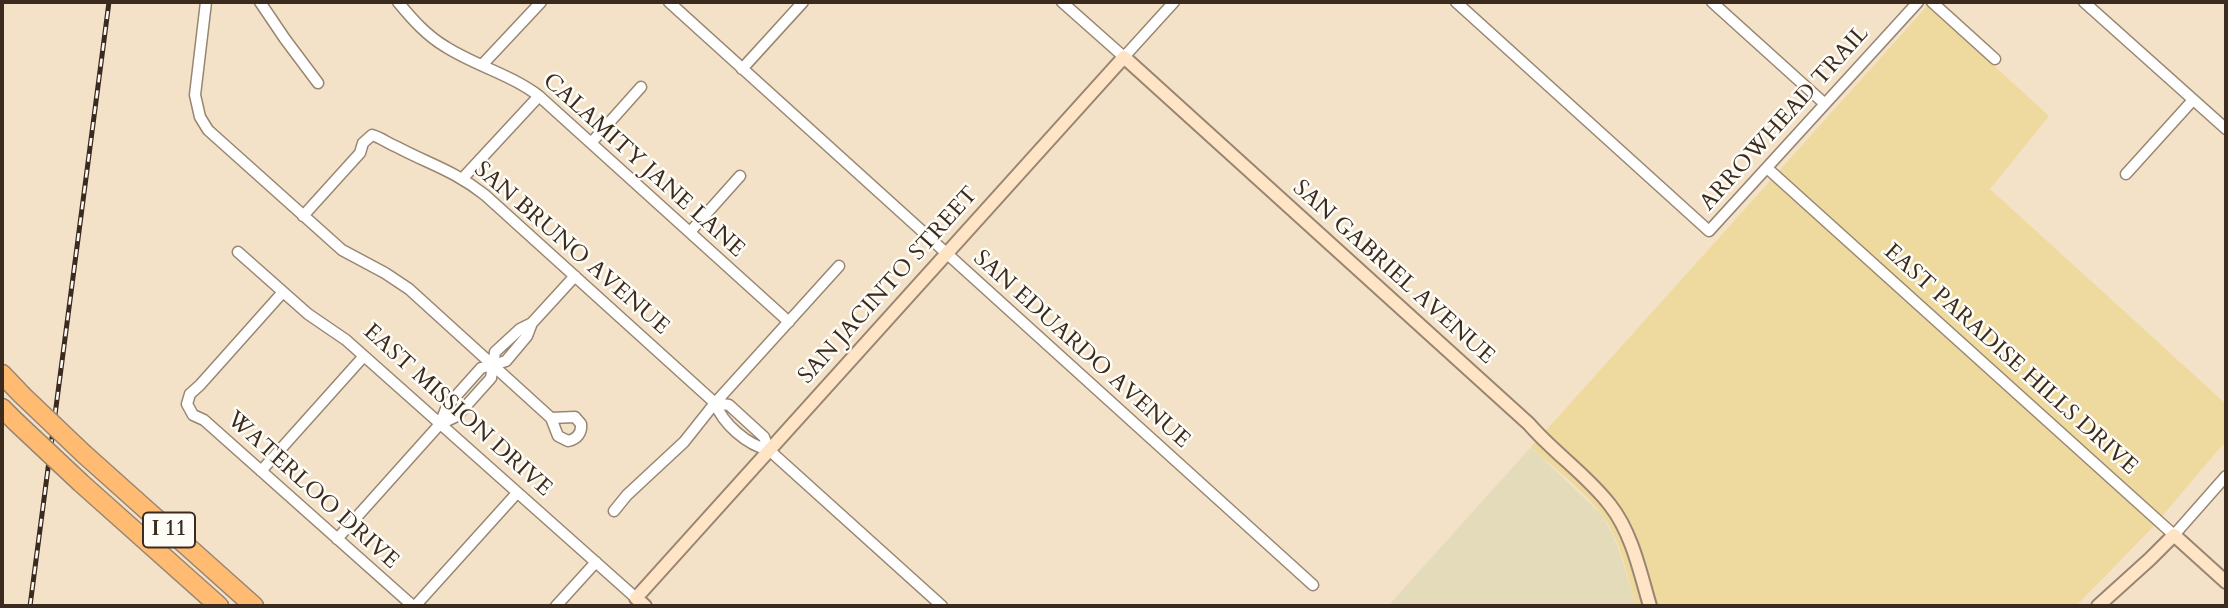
<!DOCTYPE html>
<style>
body{margin:0}
#map{position:relative;width:2228px;height:608px;overflow:hidden;background:#f4e2c8;font-family:Cardo,serif}
canvas{display:block}
.frame{position:absolute;inset:0;border:4px solid #3b2a1e;pointer-events:none}
</style>
<div id="map">
<canvas width="2228" height="608"></canvas>
<div class="frame"></div>
</div>
<script>
const ctx = document.querySelector('canvas').getContext('2d');
ctx.lineJoin = 'round';
function fillPath(path, color) { ctx.fillStyle = color; ctx.fill(path, 'evenodd'); }
function stroke(path, color, width, dash) { ctx.strokeStyle = color; ctx.lineWidth = width; ctx.lineCap = dash ? 'butt' : 'round'; ctx.setLineDash(dash || []); ctx.stroke(path); }
function drawText(font, color, halo, rows, align = 'center') {
  ctx.font = font + ' Cardo,serif'; ctx.lineWidth = 5; ctx.setLineDash([]); ctx.textBaseline = 'middle'; ctx.strokeStyle = halo; ctx.fillStyle = color; for (const [text, x, y, turn = 0] of rows) {
    ctx.save(); ctx.translate(x, y); ctx.rotate((+turn || 0) * Math.PI / 180); ctx.textAlign = isNaN(turn) ? turn : align; if (halo) ctx.strokeText(text, 0, 0); ctx.fillText(text, 0, 0); ctx.restore();
  }
}
fillPath(new Path2D(`
 M1531 447 1602 515 1613 535 1621 556 1636 606H1388Z`), '#e4dbba');
fillPath(new Path2D(`
 M1928 5 2049 116 1990 189 2226 404V441L2152 528 2076 606H1636C1627 576 1621 540 1602 515 1584 491 1553 467 1531 447Z`), '#eeda9e');
const street = new Path2D(`
 M206 2 195 95 200 117 208 130 342 250 385 273 409 289 551 418 558 436 568 441C577 439 582 433 581 424L575 417 551 418
 M260 2 285 39 318 83
 M398 2C412 19 427 36 446 47 476 66 510 74 539 96L789 322
 M669 2 1313 585
 M1062 2 1124 57 1174 2
 M1456 2 1709 231 1918 2
 M1712 2 1825 104
 M1932 2 1995 59
 M2084 2 2226 129
 M482 65 541 2
 M742 69 803 2
 M591 143 641 87
 M1767 168 2174 535 2226 476
 M2126 174 2193 100
 M463 178 539 96
 M303 216 360 153 363 143 372 135C382 138 387 143 397 147 429 164 455 171 485 195L715 403C723 424 747 445 769 450
 M690 232 740 176
 M238 252 308 314 346 340 364 356 636 598
 M283 292 200 385 190 394 187 404 193 415 204 420 413 606
 M715 403 729 405 764 437 769 450 942 606
 M440 424 447 406 481 368 493 365 495 352 520 329 532 323
 M261 471 364 356
 M614 511 627 495 684 442 715 403 839 266
 M337 539 440 424 457 416 491 378 493 365 506 361 527 336 532 323 575 276
 M415 606 517 493
 M556 606 596 562`);
const secondary = new Path2D(`
 M645 606 636 598 1124 57 1529 424C1554 453 1587 475 1610 505 1632 533 1640 572 1650 606
 M2098 606 2150 559 2174 535 2226 582`);
const highway = new Path2D(`
 M2 374 22 395
 M2 408 16 422
 M84 454 254 606
 M81 483 219 606`);
stroke(street, '#988673', 13);
stroke(secondary, '#988673', 16);
stroke(highway, '#988673', 21);
stroke(street, '#fff', 10);
stroke(secondary, '#ffe4c6', 12);
stroke(highway, '#ffbb71', 18);
const rail = new Path2D(`
 M30 606 109 2`);
stroke(rail, '#3b2a1e', 5);
stroke(rail, '#fdfcf7', 2.5, [8]);
const highwayBridge = new Path2D(`
 M22 395 84 454
 M16 422 81 483`);
stroke(highwayBridge, '#988673', 21, []);
stroke(highwayBridge, '#ffbb71', 18);
for (const [x, y, w] of [
 [169,530,52]
]) { const box = new Path2D(); box.roundRect(x - w / 2, y - 17.5, w, 35, 5); ctx.fillStyle = '#fdfcf7'; ctx.fill(box); stroke(box, '#3b2a1e', 2); }
drawText('bold 21px', '#3b2a1e', null, [
 ["I 11",169,530]
]);
drawText('23px', '#3b2a1e', '#fdfcf7', [
 ["ARROWHEAD TRAIL",1785,119,-48],
 ["CALAMITY JANE LANE",643,166,42],
 ["SAN BRUNO AVENUE",571,249,41],
 ["SAN GABRIEL AVENUE",1393,273,42],
 ["SAN JACINTO STREET",889,286,-48],
 ["SAN EDUARDO AVENUE",1081,350,42],
 ["EAST PARADISE HILLS DRIVE",2010,360,42],
 ["EAST MISSION DRIVE",457,411,42],
 ["WATERLOO DRIVE",312,491,42]
]);
</script>
